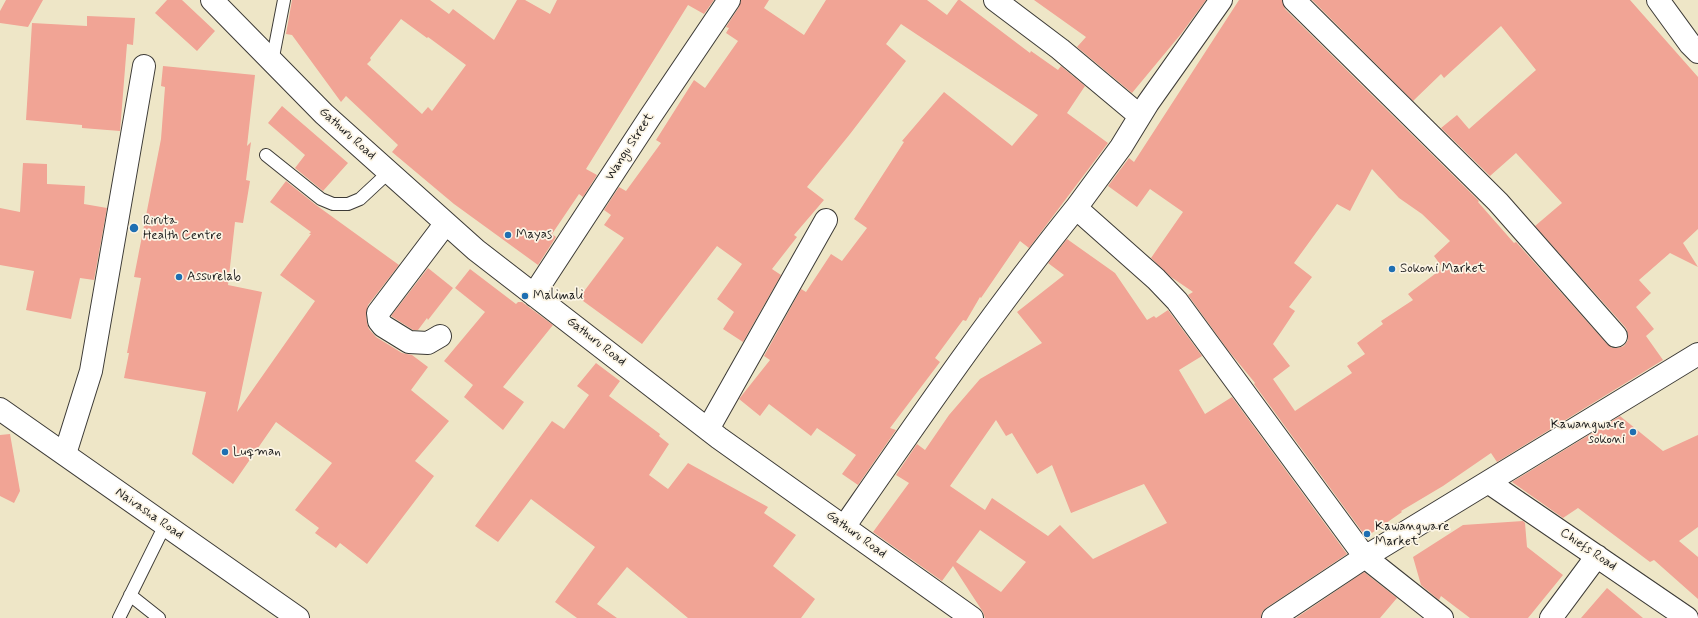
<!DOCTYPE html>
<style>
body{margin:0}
canvas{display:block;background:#eee6c7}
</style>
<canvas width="1698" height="618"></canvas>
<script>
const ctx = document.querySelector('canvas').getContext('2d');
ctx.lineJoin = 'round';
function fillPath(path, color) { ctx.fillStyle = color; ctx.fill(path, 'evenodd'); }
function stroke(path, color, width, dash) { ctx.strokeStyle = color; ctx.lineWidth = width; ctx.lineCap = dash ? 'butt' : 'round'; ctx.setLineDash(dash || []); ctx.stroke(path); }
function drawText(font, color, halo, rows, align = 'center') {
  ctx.font = font + ' Mynerve,sans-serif'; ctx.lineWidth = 3.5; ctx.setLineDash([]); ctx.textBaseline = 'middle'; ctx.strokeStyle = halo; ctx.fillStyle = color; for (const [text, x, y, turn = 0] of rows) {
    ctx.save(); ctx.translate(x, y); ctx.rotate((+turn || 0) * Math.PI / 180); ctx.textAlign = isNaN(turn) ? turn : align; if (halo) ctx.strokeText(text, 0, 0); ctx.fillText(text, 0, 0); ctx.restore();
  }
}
fillPath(new Path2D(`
 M6 0H43L28 27 0 23V11Z
 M167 0H182L215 31 197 51 155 13Z
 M292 0H430L449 14 453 9 494 40 517 0H525L550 14 557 0H714L704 14 688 5 586 169 597 175 583 197 579 194 552 234 556 237 538 265 454 204 392 152 398 145 346 96 341 102 292 35 286 34ZM401 19 427 38 428 37 466 65 432 111 428 107 422 114 367 64 371 60 370 58Z
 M741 0H769L764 8 804 35 826 0H927L947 15 958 0H960L1030 53 1031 51 1058 70 1061 66 1085 86 1067 113 1108 143 1029 248 1020 241 981 298 980 297 966 321 963 320 935 358 940 362 890 428 896 430 858 485 842 474 856 455 817 428 811 436 769 404 760 416 739 399 770 360 764 356 801 289 806 292 831 254 842 261 867 228 854 219 904 142 902 141 944 92 1012 146 1038 115 901 24 886 44 906 61 850 134 807 187 824 200 794 235 797 237 772 269 781 275 743 342 723 329 734 312 717 299 742 264 717 246 642 344 579 298 624 238 604 225 611 215 604 210 619 187 626 191 661 143 656 140 694 80 705 88 738 41 726 33 729 28 726 27 739 7Z
 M1034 0H1206L1181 34 1132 93 1077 47 1086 37Z
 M1239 0H1282L1285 9 1479 201 1478 202 1514 243 1516 242 1607 344 1612 348H1618L1624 346 1628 340V334L1626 328 1535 226 1562 203 1516 153 1490 176 1441 128 1457 115 1469 129 1536 70 1501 26 1444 78 1441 74 1413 101 1312 0H1630L1698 77V229L1683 243 1698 267 1670 253 1639 280 1651 293 1636 307 1654 329 1646 336 1663 360 1497 462 1491 453 1443 486 1401 511 1402 512 1366 537 1254 384 1255 383 1228 350 1188 295 1193 292 1171 277 1151 258 1183 212 1150 189 1137 207 1108 186 1129 158 1134 162ZM1372 169 1399 198 1422 214 1450 241 1434 256 1443 268 1408 294 1413 300 1381 321 1383 324 1357 343 1365 354 1347 366 1352 373 1295 411 1273 379 1290 366 1273 344 1295 311 1289 307 1312 277 1294 263 1337 204 1350 211Z
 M87 16 135 18 133 45 127 44 120 131 82 128V125L26 120 32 23 87 26Z
 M163 66 255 75 247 146 251 142 246 180 250 181 243 223 235 222 228 285 262 292 237 412 315 301 280 275 311 234H309L311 232 270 202 286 181 316 205 399 265 368 305 366 314 367 323 369 329 376 337 402 353 412 355 428 367 411 390 449 421 415 461 434 476 367 564 340 543 336 548 315 533 319 528 295 510 332 463 276 422 233 484 192 454 206 392 124 378 129 353H127L141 278 134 277 161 139 165 87 161 86Z
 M282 106 348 163 323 191 295 168 305 155 268 123Z
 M23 163 47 164V184L85 186 84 204 107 208 94 280 80 278 71 319 26 310 34 271 0 265V208L20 212Z
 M1067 239 1115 273 1147 320 1154 316 1156 318 1168 310 1202 356 1179 370 1205 414 1232 397 1347 554 1266 608 1262 612 1261 618H985L983 612 953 566 942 581 873 532 909 483 896 475 917 444 925 450 949 415 980 379 1042 343 1017 312 1064 275 1048 263ZM996 420 1006 436 1012 433 1037 474 1052 465 1071 513 1144 484 1167 523 1093 559 1060 525 1048 536 992 498 985 510 950 486ZM980 530 1026 562 1001 592 956 562Z
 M428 268 453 288 428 320 427 318 418 330H413L391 316Z
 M470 269 516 304 518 302H522L553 325 503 387 524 402 503 430 464 397 473 385 444 361 485 312 455 288Z
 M596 363 620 381 609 396 660 434 659 436 669 444 649 475 668 489 688 463 768 507 764 513 796 535 773 566 815 599 801 618H688L627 567 597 604 617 618H577L555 602 595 547 531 499 498 542 475 526 552 421 564 429 589 395 577 386Z
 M1620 416 1663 451 1698 435V527L1679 541 1698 557V599L1654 560 1650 562 1578 508 1563 518 1512 482Z
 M10 434 20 491 14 503 0 496V435Z
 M1523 521 1525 523 1527 547 1563 575 1528 618H1470L1441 596 1439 600 1421 585 1413 557 1463 525Z
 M1364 572 1397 598 1380 618H1296Z
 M1607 588 1643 618H1581Z`), '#f1a495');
const service = new Path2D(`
 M272 62 284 0
 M266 155 321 199 333 204H348L360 199 389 172
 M130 595 159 618
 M119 618 165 525`);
const minor = new Path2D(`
 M212 0 324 114 476 250 719 438 972 618
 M995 0 1060 49 1140 116
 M1221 0 1148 103 1121 147 1076 208 1156 279 1177 301 1365 557 1442 618
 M1294 0 1498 202 1616 336
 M1658 0 1690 44 1698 52
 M535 296 540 285 650 117 729 0
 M440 336 428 343 409 342 383 326 379 321 378 313 446 223
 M708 429 826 220
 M65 454 91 371 144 66
 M1488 482 1687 618
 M844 527C919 419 993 311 1076 208
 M1273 618 1365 557 1698 354
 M1551 618 1597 556`);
const secondary = new Path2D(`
 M0 409 298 618`);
stroke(service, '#3c3a36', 14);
stroke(minor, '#3c3a36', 24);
stroke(secondary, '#3c3a36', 24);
stroke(service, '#fff', 12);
stroke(minor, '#fff', 22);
stroke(secondary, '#fff', 22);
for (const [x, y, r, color] of [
 [134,228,5,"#1f6fb2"],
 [508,235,4,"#1f6fb2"],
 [1392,269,4,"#1f6fb2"],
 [179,277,4,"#1f6fb2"],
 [525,296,4,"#1f6fb2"],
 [1633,432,4,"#1f6fb2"],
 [225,452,4,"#1f6fb2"],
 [1367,534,4,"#1f6fb2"]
]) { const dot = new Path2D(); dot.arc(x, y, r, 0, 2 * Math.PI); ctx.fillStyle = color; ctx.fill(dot); stroke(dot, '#fcf5e5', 1.5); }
drawText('13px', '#1c1c1c', '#fcf5e5', [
 ["Gathuru Road",347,134,42],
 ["Wangu Street",630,147,-57],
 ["Gathuru Road",596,342,38],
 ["Naivasha Road",149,514,35],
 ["Gathuru Road",856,535,36],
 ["Chiefs Road",1588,550,34]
]);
drawText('13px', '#1c1c1c', '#fcf5e5', [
 ["Riruta",143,221],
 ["Health Centre",143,236],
 ["Mayas",516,235],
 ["Sokoni Market",1400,269],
 ["Assurelab",187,277],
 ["Malimali",533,296],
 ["Kawangware",1625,425,"right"],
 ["sokoni",1625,440,"right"],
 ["Luqman",233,452],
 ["Kawangware",1375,527],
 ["Market",1375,542]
], 'left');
</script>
